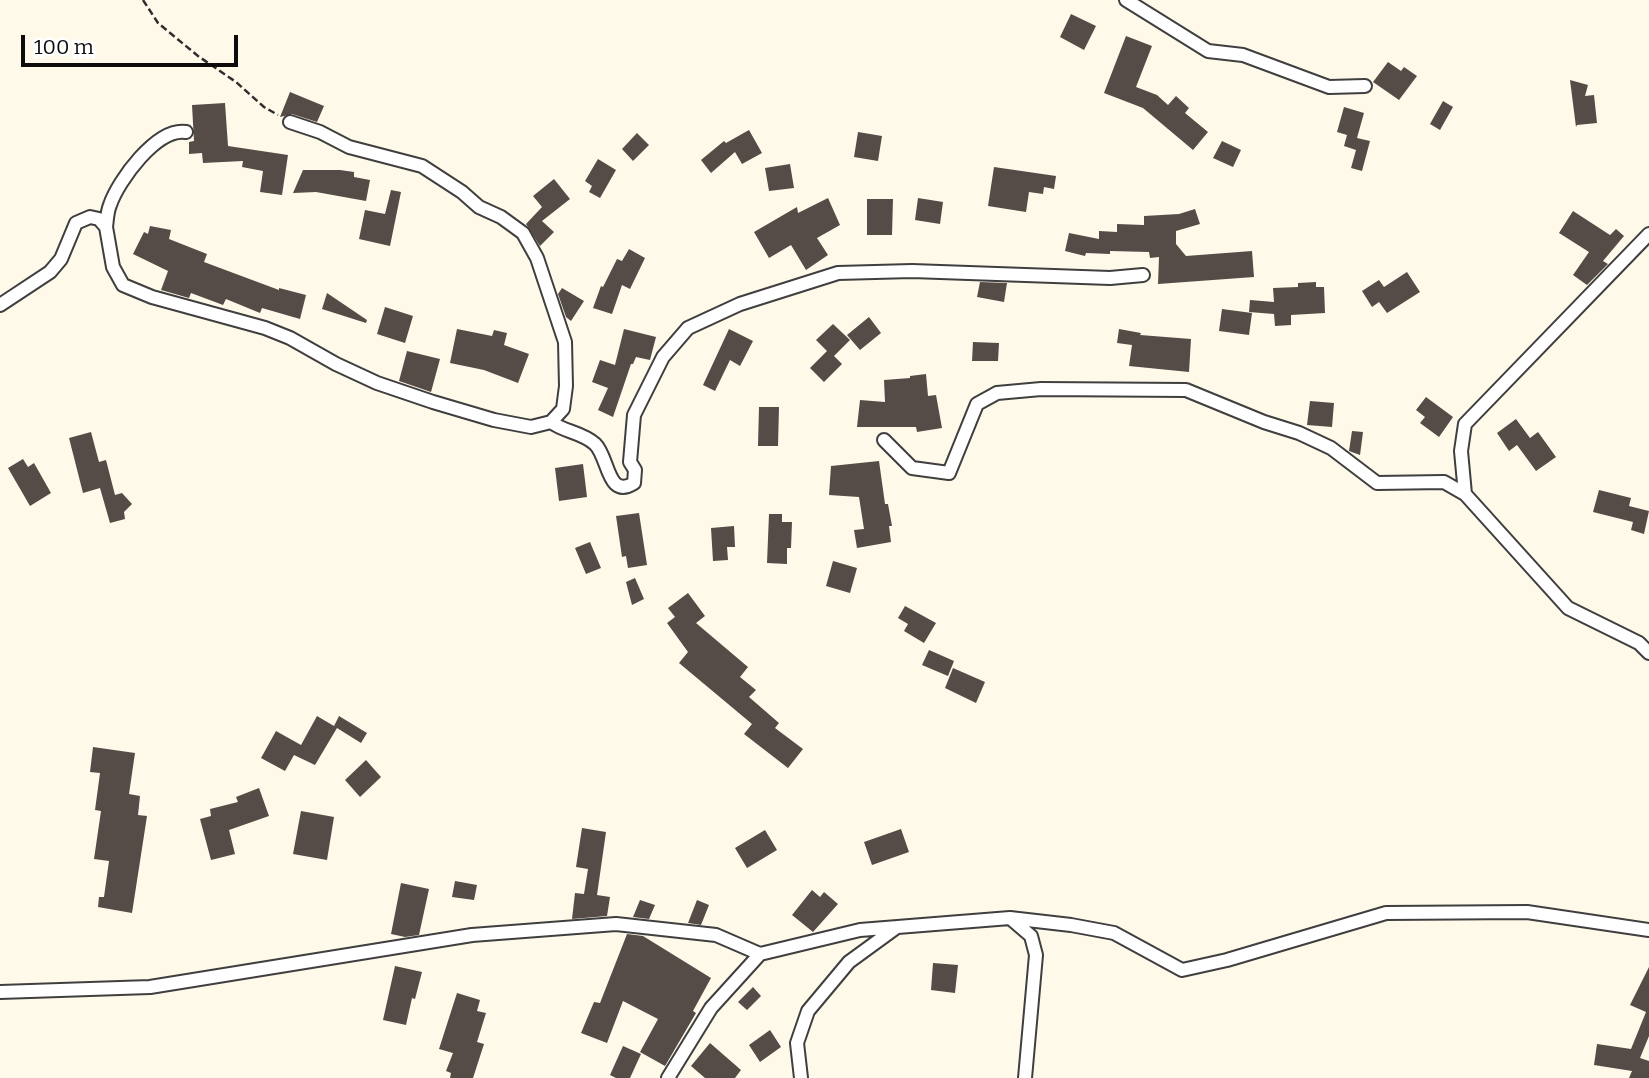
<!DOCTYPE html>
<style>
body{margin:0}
#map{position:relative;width:1649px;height:1078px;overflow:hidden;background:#fff9ea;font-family:Bitter,serif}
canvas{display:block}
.scale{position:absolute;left:21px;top:35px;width:217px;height:32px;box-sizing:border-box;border:4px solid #0c0c0c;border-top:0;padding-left:9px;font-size:21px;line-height:24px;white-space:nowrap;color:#0c0c0c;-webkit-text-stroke:5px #fff;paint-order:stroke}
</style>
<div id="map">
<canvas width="1649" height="1078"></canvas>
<div class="scale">100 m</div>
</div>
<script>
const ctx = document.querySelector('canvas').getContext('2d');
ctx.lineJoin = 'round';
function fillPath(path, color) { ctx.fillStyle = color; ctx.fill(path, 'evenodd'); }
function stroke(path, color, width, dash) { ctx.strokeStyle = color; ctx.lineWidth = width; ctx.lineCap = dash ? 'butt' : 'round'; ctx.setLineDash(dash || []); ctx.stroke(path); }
fillPath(new Path2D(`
 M1071 14 1096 26 1084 50 1060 37Z
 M1126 36 1152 46 1136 87 1157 95 1168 105 1176 96 1189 108 1185 113 1208 132 1193 150 1143 108 1104 93Z
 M1388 62 1401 71 1404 67 1417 76 1399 100 1373 82Z
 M1570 80 1588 85 1585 96 1594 95 1597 123 1577 125 1576 127Z
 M290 92 324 106 317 122 292 114 280 117Z
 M1443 101 1453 107 1440 130 1430 124Z
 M225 103 228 146 288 155 282 195 260 192 263 171 242 167 243 161 203 163 202 153 189 154V142L194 141 192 105Z
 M1344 107 1364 113 1357 138 1370 141 1362 171 1351 168 1356 150 1344 146 1347 135 1337 132Z
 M749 130 762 153 742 164 735 152 711 173 701 160 724 141 726 143Z
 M858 132 882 136 878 161 854 157Z
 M637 133 649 145 633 161 622 149Z
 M1222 141 1241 150 1233 167 1213 158Z
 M598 159 616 170 600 198 589 192 592 186 585 181Z
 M790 164 794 188 769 191 765 168Z
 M994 167 1056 176 1054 189 1044 187 1043 194 1029 192 1026 212 988 206Z
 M303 170H340L354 172V177L370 180 366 201 316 192 293 193Z
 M554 179 570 199 542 221 554 232 540 246 526 224 542 207 533 196Z
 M391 190 401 192 390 246 359 239 365 210 385 214Z
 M828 198 840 225 817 238 828 255 806 270 791 245 769 258 754 232 797 207 798 213Z
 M918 198 943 202 940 224 915 220Z
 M867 199H893L892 235H867Z
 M1195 209 1200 224 1176 231V244L1186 256 1252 251 1254 277 1158 284 1159 257 1150 258 1149 252 1110 251V254L1086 253 1085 256 1065 251 1069 233 1099 239V231L1117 232V224L1144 225V216L1179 214Z
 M1573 211 1610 235 1616 229 1624 236 1603 261 1608 264 1587 285 1573 275 1589 252 1559 233Z
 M150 226 171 230 169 239 207 254 204 262 279 290V288L306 295 300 319 262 308 260 313 226 299 223 305 191 293 189 298 161 290 168 271 133 254 144 232 148 234Z
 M629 249 645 258 630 289 622 285 612 314 593 308 601 286 603 287 617 259 622 261Z
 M1407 272 1420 292 1387 313 1379 302 1372 307 1362 291 1379 280 1384 287Z
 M980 282 1007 283 1004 302 977 297Z
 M1316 282V287H1324L1325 313 1291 315V325L1275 326 1274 314 1249 312 1250 300 1274 302 1273 288 1298 287V283Z
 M562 288 584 301 571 321 566 317 558 294Z
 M327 293 367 320 366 323 322 309Z
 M385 307 413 316 405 343 377 334Z
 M1222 309 1252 313 1249 335 1219 331Z
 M869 317 881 333 860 350 847 335Z
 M833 324 850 340 834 356 842 364 824 382 810 368 827 351 816 340Z
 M457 329 492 336 494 330 507 333 504 345 529 354 518 383 484 370 450 363Z
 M624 329 656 337 650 360 636 357 633 364H631L613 417 598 410 608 388 592 382 600 360 615 365Z
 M729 329 753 341 740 366 730 360 715 391 703 385Z
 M1119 329 1141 333 1140 335 1191 339 1189 372 1129 366 1132 345 1117 343Z
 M973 342 999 343 998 361H972Z
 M407 351 440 359 431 392 399 381Z
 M926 374 928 396 936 395 942 428 917 432 916 427H857L860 400 885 402 884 380 910 378V376Z
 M1426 397 1453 417 1439 437 1420 423 1425 417 1416 410Z
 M1310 401 1334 403 1332 427 1307 425Z
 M759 407H779L778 446H758Z
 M1516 419 1530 438 1538 432 1556 457 1536 471 1517 445 1509 451 1497 433Z
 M1352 431 1363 432 1360 455 1349 451Z
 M91 432 99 462 106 460 115 495 122 493 132 504 124 512 125 519 110 523 100 488 83 493 69 438Z
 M23 459 28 467 34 463 51 493 30 506 8 468Z
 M879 461 885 504H888L892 526H889L891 542 857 548 854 530 864 529 859 497 829 495 831 466Z
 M583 464 587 497 559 501 555 468Z
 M1599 490 1631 498 1629 506 1649 511 1644 534 1631 530 1633 522 1593 512Z
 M639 513 647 565 628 568 626 556 622 557 616 516Z
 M769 514H782V522H792L791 548H787V564L767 563Z
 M734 526 735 547H727L728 560 713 561 711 528Z
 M590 542 601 568 586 574 575 548Z
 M833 561 857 568 850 593 826 586Z
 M635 578 644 599 632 605 626 582Z
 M688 593 705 616 696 623 748 667 740 677 756 690 749 697 779 723 775 728 803 749 788 768 744 734 752 724 679 663 688 652 667 623 675 617 668 608Z
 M905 606 936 623 924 643 904 631 908 624 898 618Z
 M929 650 954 661 948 676 922 665Z
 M953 668 985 682 976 703 945 688Z
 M317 716 334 726 339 716 367 733 361 743 337 728 315 765 294 755 285 771 261 758 276 731 301 745Z
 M93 747 135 753 129 794 140 796 138 815 147 816 132 913 98 907 99 897H104L109 861 94 859 101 811 95 810 100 773 90 772Z
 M366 760 381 777 360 797 345 780Z
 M259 788 269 816 229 830 235 854 211 860 200 819 211 816 210 809 238 802 236 797Z
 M301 811 334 817 327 860 293 854Z
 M582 828 606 832 597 895 610 897 607 916 572 919 575 893 584 894 588 869 576 867Z
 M901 829 909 852 872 865 864 842Z
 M765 830 777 850 747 868 735 848Z
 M455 881 477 885 474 900 452 897Z
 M401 883 429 889 419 935 405 937 391 934Z
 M812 890 820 897 824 892 838 904 813 932 792 915Z
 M640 900 655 905 649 919 633 917Z
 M697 900 709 905 701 925 688 923Z
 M627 934 643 936 711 978 693 1011 696 1013 665 1066 640 1052 658 1019 623 1001 607 1043 581 1033 594 1002 600 1003Z
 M933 963 958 965 955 993 931 990Z
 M395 966 422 972 415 999 412 998 406 1025 383 1020Z
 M1649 967V1036L1640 1058 1649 1061V1078H1629L1632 1071 1594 1065 1597 1044 1631 1049 1646 1012 1630 1005Z
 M753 987 761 996 747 1010 738 1002Z
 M457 993 480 1000 477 1011 486 1013 477 1042 484 1044 473 1078H450L451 1073 446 1071 453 1053 439 1049Z
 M770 1030 781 1047 760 1062 749 1045Z
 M710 1043 741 1070 735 1078H705L691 1066Z
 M623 1046 641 1054 630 1078H616L610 1075Z`), '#554b47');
const minor = new Path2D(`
 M1126 0 1208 51 1243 55 1329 87 1365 86
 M106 227C107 220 107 212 110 205 118 181 157 127 186 132
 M0 305 50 272 61 259 76 223 90 217 99 219 106 227 113 267 123 285 152 297 265 328 290 338 336 364 377 383 433 402 494 420 531 427 551 422 563 409 566 386 565 342 537 258 523 233 501 217 479 207 462 192 422 166 349 147 320 132 290 122
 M551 422C564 432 582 432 595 444 609 457 607 500 634 483L635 470 630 462 634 415 663 357 688 328 740 304 838 273 912 271 1110 278 1143 275
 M884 440 912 468 949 473 977 404 997 393 1041 389 1186 390 1264 422 1299 433 1331 448 1377 483 1444 482 1465 494 1568 608 1639 643 1649 653
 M1465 494 1461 451 1465 424 1649 234
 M1010 918 1071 925 1114 933 1182 970 1227 960 1386 913 1527 912 1649 930
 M0 992 150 987 472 935 616 924 716 935 760 954 860 930 1010 918 1031 936 1036 955 1025 1078
 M668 1078 711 1008 760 954
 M801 1078 797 1043 808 1011 849 962 897 927`);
stroke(minor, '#3f3f3f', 16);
stroke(new Path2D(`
 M143 0 158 23 198 56 236 82 264 107 278 115`), '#2e2e2e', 2.5, [7, 3.5]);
stroke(minor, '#fff', 12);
</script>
